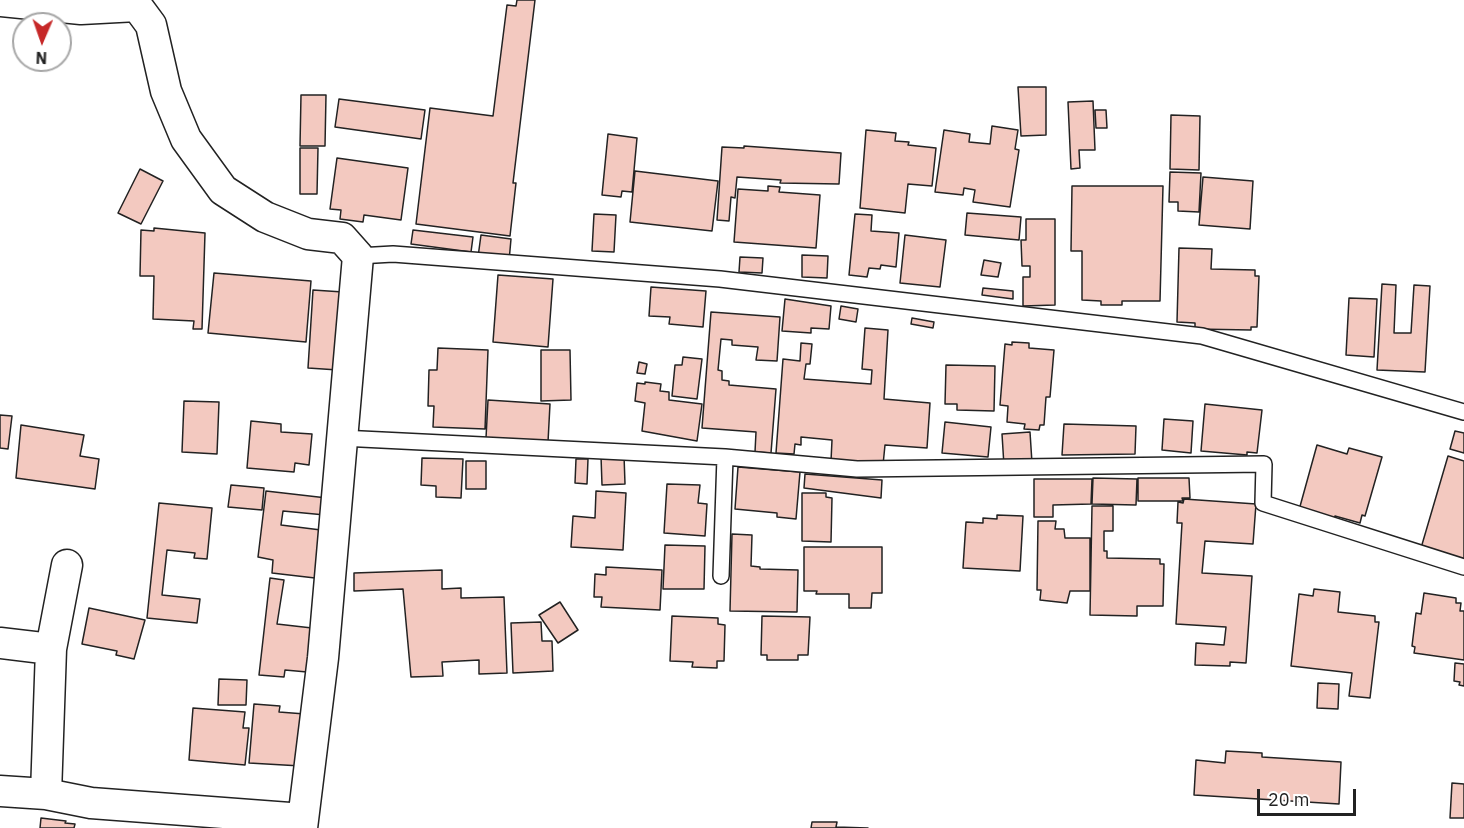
<!DOCTYPE html>
<style>
body{margin:0}
#map{position:relative;width:1464px;height:828px;overflow:hidden;background:#fff;font-family:"IBM Plex Sans",sans-serif}
canvas{display:block}
.north{position:absolute;left:12px;top:12px;width:60px;height:60px;box-sizing:border-box;background:#fff;border:2px solid #a7a7a7;border-radius:50%;rotate:182deg;font-size:16px;font-weight:700;line-height:24px;text-align:center;color:#222}
.north::after{content:'';display:block;margin:auto;width:21px;height:27px;background:#c62828;clip-path:polygon(50% 0,100% 100%,50% 72%,0 100%)}
.scale{position:absolute;left:1257px;top:789px;width:99px;height:27px;box-sizing:border-box;border:3px solid #222;border-top:0;padding-left:8px;font-size:18px;line-height:21px;white-space:nowrap;color:#222;-webkit-text-stroke:4px #fff;paint-order:stroke}
</style>
<div id="map">
<canvas width="1464" height="828"></canvas>
<div class="north">N</div>
<div class="scale">20 m</div>
</div>
<script>
const ctx = document.querySelector('canvas').getContext('2d');
ctx.lineJoin = 'round';
function fillPath(path, color) { ctx.fillStyle = color; ctx.fill(path, 'evenodd'); }
function stroke(path, color, width, dash) { ctx.strokeStyle = color; ctx.lineWidth = width; ctx.lineCap = dash ? 'butt' : 'round'; ctx.setLineDash(dash || []); ctx.stroke(path); }
const building = new Path2D(`
 M517 0H535L513 183H516L510 236 416 224 430 108 493 116 507 5 516 6Z
 M1018 87H1046V135L1021 136Z
 M301 95H326L325 146H300Z
 M339 99 425 110 421 139 335 127Z
 M1093 101 1095 150H1079L1080 168 1071 169 1068 102Z
 M1095 110H1106L1107 128H1096Z
 M1171 115 1200 116 1199 170 1170 169Z
 M992 126 1018 130 1015 149 1019 150 1010 207 973 202 975 190 964 188 963 195 935 192 944 130 970 134 969 142 990 144Z
 M866 130 896 133 895 141 909 142 908 145 936 148 932 186 908 184 905 213 860 208Z
 M608 134 637 138 632 192 622 191 621 197 602 195Z
 M744 146 841 153 839 184 780 183 781 180 737 177 735 198 731 197 729 221 717 220 722 147 744 148Z
 M300 148H318L317 194H300Z
 M337 158 408 168 401 220 364 215 363 222 340 219 341 210 330 209Z
 M140 169 163 181 141 224 118 213Z
 M635 171 718 181 712 231 630 222Z
 M1170 172 1201 173 1199 212 1178 211V202H1169Z
 M1203 177 1253 181 1250 229 1199 225Z
 M768 186 780 187 779 192 820 195 816 248 734 242 738 189 768 191Z
 M1072 186H1163L1160 301H1122V305H1101V301L1082 300V251H1071Z
 M967 213 1021 217 1019 240 965 235Z
 M594 214 616 215 614 252 592 251Z
 M855 214 872 215 871 231 899 233 896 267 881 265 880 269 869 268 867 277 849 275Z
 M1026 219H1055V305L1023 306V277H1030V266H1022L1021 240H1026Z
 M154 228 205 233 202 329H193L194 321 153 319 154 276H140L141 230 154 231Z
 M413 230 473 237 471 252 411 244Z
 M481 235 511 239 509 261 478 257Z
 M905 235 946 240 940 287 900 283Z
 M1179 248 1212 249 1211 269 1255 270V276H1259L1257 327H1251V330L1195 329V323L1177 322Z
 M802 255 828 256 827 278 802 277Z
 M740 257 763 258 762 273 739 272Z
 M984 260 1001 263 998 277 981 275Z
 M214 273 311 281 306 342 208 333Z
 M498 275 553 279 548 347 493 342Z
 M1382 284 1396 285 1394 333H1411L1414 285 1430 286 1425 372 1377 370Z
 M651 287 706 291 703 327 669 324 670 317 649 316Z
 M983 288 1013 291V299L982 295Z
 M313 290 343 292 338 370 308 368Z
 M1349 298 1377 299 1374 357 1346 355Z
 M785 299 831 306 829 329 811 328V333L782 331Z
 M841 306 858 309 856 322 839 319Z
 M711 312 780 317 777 361 756 360 758 347 732 345V340L721 339 718 370 722 371V380L729 381V385L776 389 771 453 755 452 756 432 702 428Z
 M912 318 934 322 933 328 911 324Z
 M865 328 888 330 884 399 930 403 927 448 885 445 883 465 831 461 832 440 801 437V445L795 444 794 454 776 453 783 359 800 361 801 343 812 344 810 364H806L804 379 871 384 872 370 862 369Z
 M1012 342 1029 343V348L1054 350 1050 397H1046L1044 425H1040L1039 430 1024 429 1025 424 1007 422 1008 406 1000 405 1005 344 1012 345Z
 M438 348 488 350 485 429 433 427 434 406H428L429 370H437Z
 M541 350H570L571 400 541 401Z
 M683 357 702 359 697 399 672 396 675 365H682Z
 M639 362 647 364 645 374 637 373Z
 M946 365 995 366 994 411 957 410V404H945Z
 M645 382 661 384 660 391 669 392V400L702 404 697 441 642 431 645 403 635 401 637 383 645 384Z
 M488 400 550 404 548 442 486 438Z
 M184 401 219 402 217 454 182 452Z
 M1205 404 1262 410 1257 453 1247 452V455L1201 451Z
 M0 415 12 416 8 449 0 448Z
 M1164 419 1193 421 1191 453 1162 450Z
 M251 421 281 424V432L312 434 309 465 295 463 294 472 247 468Z
 M945 422 991 427 988 457 942 453Z
 M1064 424 1136 426 1135 454 1062 455Z
 M21 425 84 435 80 456 99 459 95 489 16 478Z
 M1455 431 1464 433V453L1450 449Z
 M1030 432 1032 463 1004 466 1002 434Z
 M1317 445 1347 454 1349 448 1382 457 1365 516 1362 515 1360 523 1335 516 1334 520 1299 510Z
 M624 455 625 484 602 485 601 456Z
 M1448 456 1464 461V560L1421 548Z
 M422 458 463 459 461 498 436 497V486L421 485Z
 M576 459H588L587 484 575 483Z
 M466 461H486V489H466Z
 M738 467 800 472 796 519 777 517V513L735 509Z
 M805 474 882 480 881 498 804 488Z
 M1093 478 1137 479 1136 505 1092 504Z
 M1138 478H1189L1190 498H1182L1183 501H1138Z
 M1034 479H1092L1091 504 1053 505V517H1034Z
 M667 484 700 485 698 503 707 504 705 536 664 533Z
 M231 485 264 488 262 510 228 507Z
 M266 491 327 498 325 515 283 511 281 525 321 530 315 578 272 573 273 560 258 557Z
 M596 491 626 493 623 550 571 547 573 516 595 518Z
 M802 493H826V497L832 498 831 542 802 541Z
 M1184 499 1256 504 1253 544 1205 541 1202 573 1252 576 1246 663 1230 662V666L1195 665 1196 643 1224 645 1226 627 1176 624 1182 523H1177L1178 502 1183 503Z
 M159 503 212 508 207 559 194 558 195 553 167 550 162 595 200 599 197 623 147 618Z
 M1092 506H1113V531H1104V551H1107V558L1160 559V564H1164L1163 606H1137V616L1090 615Z
 M997 515 1023 516 1020 571 963 568 966 522 983 523V518L997 519Z
 M1038 521H1056L1055 529H1064L1065 538H1090V591H1070L1067 603 1040 600 1041 590H1037Z
 M732 534 752 535 751 566 760 567V569L798 570 797 612 730 611Z
 M665 545 705 546 704 589H663Z
 M804 547H882V593H872L871 608H849V594H816L817 591H804Z
 M606 567 662 570 660 610 601 607 602 597H594L595 574 606 575Z
 M442 570V589L461 588V598L504 597 507 673 479 674V660L442 662 443 676 411 677 403 589 354 591V573Z
 M270 578 284 580 277 624 312 628 307 672 285 670 284 677 259 675Z
 M1314 589 1340 592 1338 612 1375 616V622H1379L1370 698 1349 696 1352 673 1291 666 1299 594 1313 596Z
 M1424 593 1456 598V603H1461L1460 611H1464V660L1414 653 1415 647 1412 646 1416 613 1421 614Z
 M560 602 578 630 558 643 539 615Z
 M89 608 145 620 134 659 116 655 117 651 82 644Z
 M672 616 718 618V624L725 625 724 661H717V668L692 667 693 662 670 661Z
 M762 616 810 617 808 655H798V660H767V655H761Z
 M541 622 542 641H552L553 671 513 673 511 623Z
 M1455 663 1464 664V686L1459 685 1460 682 1454 681Z
 M219 679 247 680 246 705H218Z
 M1318 683 1339 684 1338 709 1317 708Z
 M254 704 280 706 279 712 305 714 301 766 249 763Z
 M193 708 245 712 243 728H249L245 765 189 760Z
 M1226 751 1262 753V757L1341 762 1339 804 1194 795 1196 760 1225 763Z
 M1452 783 1464 784V818H1450Z
 M41 818 66 821 65 823 75 824 74 828H40Z
 M812 822H837L836 827 868 828H811Z`);
fillPath(building, '#f3c9c0');
stroke(building, '#222', 1.5);
const service = new Path2D(`
 M358 256 393 254 720 279 1202 336 1464 412
 M341 438 725 457 857 469 1264 464 1263 503 1464 567
 M721 576 725 457`);
const minor = new Path2D(`
 M0 1 81 9 137 6 151 25 166 91 186 139 223 190 265 217 308 234 342 238 358 256 323 658 302 828
 M0 643 51 649
 M0 791 46 794 91 803 303 819
 M46 794 51 649 67 565`);
stroke(service, '#222', 18);
stroke(minor, '#222', 33);
stroke(service, '#fff', 15);
stroke(minor, '#fff', 30);
</script>
